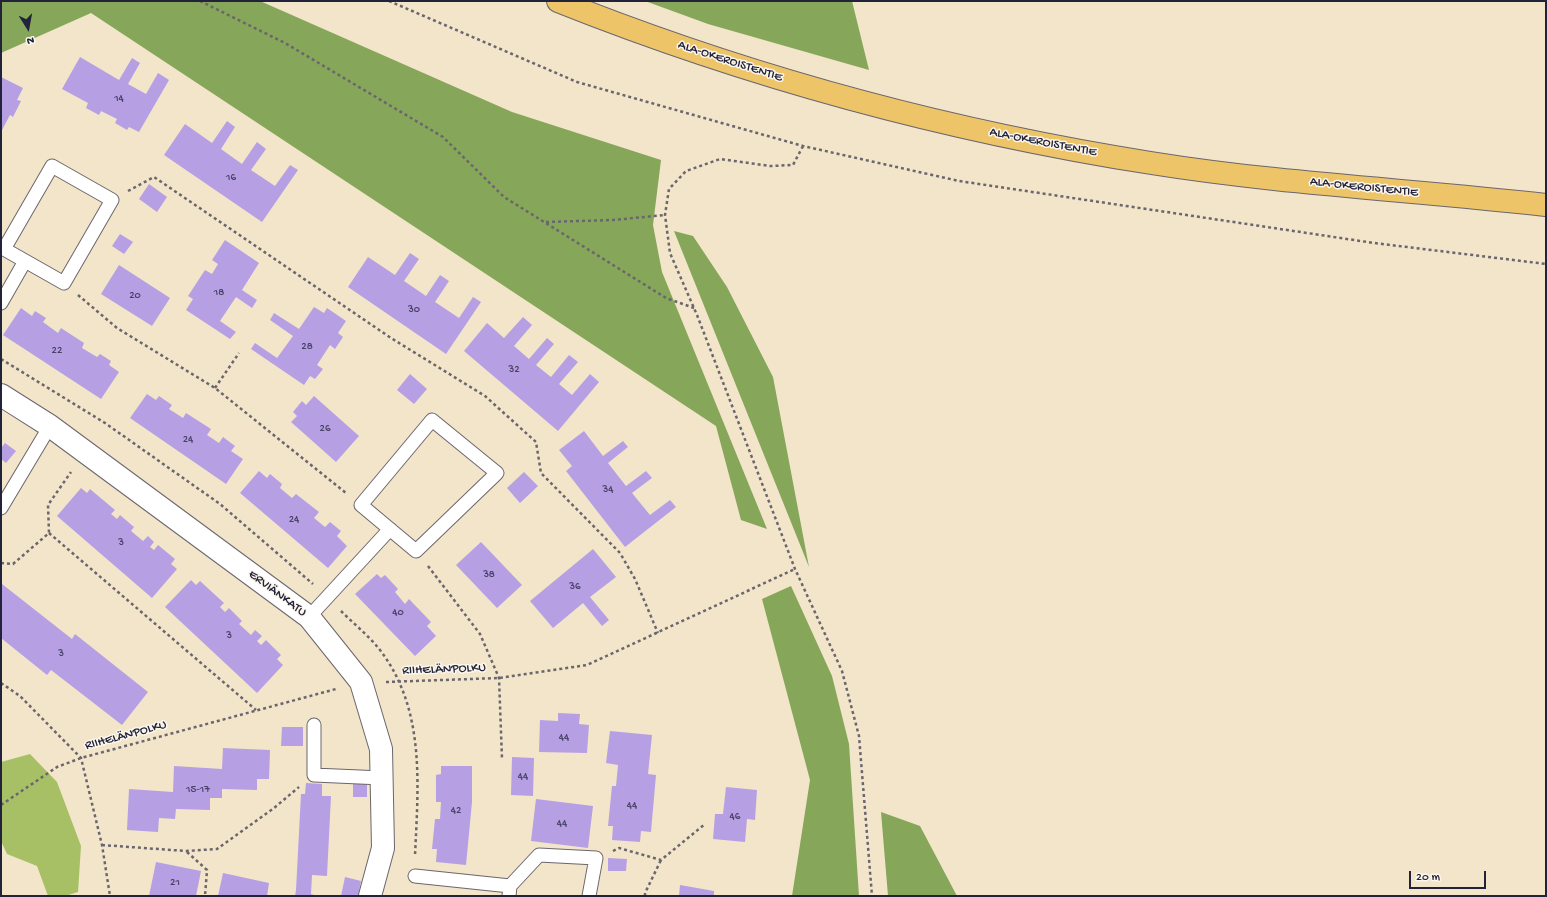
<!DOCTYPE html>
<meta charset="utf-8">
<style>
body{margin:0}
#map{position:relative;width:1547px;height:897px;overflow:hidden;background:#f2e5ca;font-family:"Gochi Hand",sans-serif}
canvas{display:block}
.frame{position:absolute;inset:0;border:2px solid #22223b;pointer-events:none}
.north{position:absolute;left:8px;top:8px;width:40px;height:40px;-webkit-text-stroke:3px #fbf7ec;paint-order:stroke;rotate:169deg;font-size:11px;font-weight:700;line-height:16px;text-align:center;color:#22223b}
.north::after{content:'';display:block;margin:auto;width:14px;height:18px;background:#22223b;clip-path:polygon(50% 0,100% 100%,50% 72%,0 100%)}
.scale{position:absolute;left:1409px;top:871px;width:77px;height:18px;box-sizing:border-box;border:2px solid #22223b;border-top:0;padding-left:5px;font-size:12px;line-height:14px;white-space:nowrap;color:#22223b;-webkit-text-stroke:3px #fbf7ec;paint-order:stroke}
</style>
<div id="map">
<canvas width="1547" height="897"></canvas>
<div class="frame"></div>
<div class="north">N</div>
<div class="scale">20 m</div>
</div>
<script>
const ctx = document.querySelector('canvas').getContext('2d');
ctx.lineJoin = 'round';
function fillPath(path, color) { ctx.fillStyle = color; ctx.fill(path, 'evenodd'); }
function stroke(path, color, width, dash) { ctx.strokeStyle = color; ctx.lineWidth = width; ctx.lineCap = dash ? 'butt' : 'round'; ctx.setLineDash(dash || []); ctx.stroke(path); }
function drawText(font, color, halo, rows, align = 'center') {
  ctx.font = font + ' "Gochi Hand",sans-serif'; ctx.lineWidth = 3; ctx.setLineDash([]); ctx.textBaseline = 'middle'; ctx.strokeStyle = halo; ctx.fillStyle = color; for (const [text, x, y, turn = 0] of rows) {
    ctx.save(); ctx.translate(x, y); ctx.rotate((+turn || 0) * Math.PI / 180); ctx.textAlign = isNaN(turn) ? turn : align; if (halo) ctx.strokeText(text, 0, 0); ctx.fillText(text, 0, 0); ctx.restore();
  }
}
fillPath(new Path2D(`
 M30 754 57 782 81 846 78 892 65 896H48L37 866 7 854 1 841V762Z`), '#a8c065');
fillPath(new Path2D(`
 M1 1H260L512 112 661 160 653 225 662 272 767 529 741 520 716 426 91 13 1 53Z
 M645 1H852L869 70 708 24Z
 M674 231 693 236 727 287 773 377 809 567Z
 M791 586 832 676 849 744 859 896H792L810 780 762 599Z
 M881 812 920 826 957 896H888Z`), '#86a65a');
fillPath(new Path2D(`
 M80 57 119 80 132 58 140 63 128 84 146 94 158 73 169 80 139 132 129 127 127 130 115 123 117 119 101 111 99 115 86 108 88 103 62 89Z
 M1 77 23 88 17 100 21 101 13 117 10 115 1 132Z
 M227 121 235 127 221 149 242 164 257 142 266 149 251 170 275 186 290 165 298 170 262 222 164 155 185 124 212 143Z
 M149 184 167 197 157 212 139 199Z
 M120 234 133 242 124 254 112 246Z
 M225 240 259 263 242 290 257 300 252 308 236 297 220 321 236 332 230 339 186 310 193 299 188 296 205 270 212 274 218 264 212 260Z
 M410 253 419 259 404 281 426 296 440 275 449 281 435 302 459 318 473 297 481 302 446 354 348 287 368 257 395 275Z
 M119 265 170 298 152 326 101 294Z
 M314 307 324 313 327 308 346 321 338 333 343 337 335 349 330 345 317 365 323 369 315 379 310 376 304 385 251 349 255 343 277 358 293 336 270 320 274 313 299 329Z
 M21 308 32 316 35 311 46 318 43 322 58 333 61 328 84 343 82 348 97 357 100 354 111 361 109 365 119 372 101 399 3 335Z
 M523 317 532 325 514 346 529 359 547 338 554 344 536 365 551 377 569 355 578 362 559 384 572 395 590 374 599 382 558 431 464 351 487 323 504 338Z
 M410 374 427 389 414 404 397 390Z
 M147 394 156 400 159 396 172 405 169 409 183 418 186 413 211 429 207 435 219 443 223 437 235 446 231 451 243 459 226 484 130 418Z
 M314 396 359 436 336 462 291 422 297 416 293 412 302 401 306 405Z
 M584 431 603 456 623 441 628 447 608 463 626 486 646 471 652 478 632 493 650 515 670 500 676 507 625 547 566 471 572 466 559 450Z
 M5 443 16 451 6 463 1 459V448Z
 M259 471 267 478 270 474 282 484 280 488 292 498 296 494 319 512 314 518 325 527 330 522 341 531 337 536 347 546 328 568 240 493Z
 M524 472 538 486 520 503 507 488Z
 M81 488 87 493 90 489 115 510 111 514 117 519 120 515 134 527 131 531 143 541 148 536 154 542 150 547 154 550 158 545 175 559 171 564 177 569 152 598 57 516Z
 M481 542 522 585 497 608 456 565Z
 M593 549 616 577 590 597 609 620 602 626 583 603 553 628 530 601Z
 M377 574 381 578 385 575 398 589 395 592 405 604 409 599 431 622 427 626 436 636 415 656 355 594Z
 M191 580 196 585 200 581 224 603 220 607 225 612 229 608 242 621 239 624 251 635 255 630 262 636 257 641 261 645 266 640 281 655 277 659 283 665 257 693 165 607Z
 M2 584 72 639 75 634 148 692 122 725 51 670 47 675 1 638Z
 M558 713 580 714 579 724 589 725 587 753 539 752 540 720 558 721Z
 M282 727H303V746H281Z
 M610 731 652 735 648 774 656 775 651 832 641 831 640 842 612 840 613 826H608L612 786H616L618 765 606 763Z
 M223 748 270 750 269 779H257V790L222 789V798H210V810L176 809 175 819 159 818 158 832 127 830 129 789 173 792 174 766 222 769Z
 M512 757 534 758 533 796 511 795Z
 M441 766H472V802L466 865 436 862 437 849H432L435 819H440L441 802H436V775L441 774Z
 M306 783 322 784V796H331L327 876 312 875 311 894 317 896H295L296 890 301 794H305Z
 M353 783H367V797H353Z
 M726 787 757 790 755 820 747 819 745 842 713 839 715 814H723Z
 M536 799 593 806 588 848 531 841Z
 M608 858 627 859 626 871H608Z
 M156 862 201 871 196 896H149Z
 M223 873 269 883 267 896H218Z
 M345 877 361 881 358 896H341Z
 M680 885 714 891V896H679Z`), '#b79fe4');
const lane = new Path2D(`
 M52 166 112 200 64 283 4 249Z
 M1 303 25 261
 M432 420 497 473 416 551 361 505Z
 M1 508 50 426
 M309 617 390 529
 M314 725V775L382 778
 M415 876 510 886
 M509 896 510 886 539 855 596 858 589 896`);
const street = new Path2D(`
 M1 395 50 426 309 617 361 682 381 749 383 848 370 896`);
const primary = new Path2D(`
 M558 1C749 77 948 131 1151 163 1282 184 1414 190 1546 205`);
stroke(lane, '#6b666d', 15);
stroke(street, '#6b666d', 24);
stroke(primary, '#6b666d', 24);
stroke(new Path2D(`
 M200 1 285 43 443 137 504 197 666 298 694 308
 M389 1 577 82 803 146 959 181 1374 243 1546 264
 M803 146 793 165 770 166 720 159 686 171 669 189 665 215 670 253 697 315 795 569 842 671 859 736 872 896
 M128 191 154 177 391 338 485 396 536 442 541 473 620 553 635 579 658 633
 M546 222 613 220 665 215
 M78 295 117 328 215 388 346 493
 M1 359 105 423 220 504 313 584
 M215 388 239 353
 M49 533 256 710
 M1 563 13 564 49 533 48 505 71 472
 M428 566 480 634 499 678 502 759
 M341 611C354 624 369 636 380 650 426 710 418 786 415 856
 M386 682 499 678 587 665 795 569
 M1 683 20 696 81 758 102 845 110 896
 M1 805 57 767 81 758 336 689
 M102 845 186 851 217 849 274 808 299 787
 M613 851 619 848 661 860 705 824
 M187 852 207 870 205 896
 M645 896V893L661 860`), '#6b666d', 2.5, [3, 3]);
stroke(lane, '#fff', 13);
stroke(street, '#fff', 22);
stroke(primary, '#eec469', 22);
drawText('11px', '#474165', null, [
 ["14",119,99],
 ["16",231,178],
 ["18",219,293],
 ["20",135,296],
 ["30",414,310],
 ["28",307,347],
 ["22",57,351],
 ["32",514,370],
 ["26",325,429],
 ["24",188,440],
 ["34",608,490],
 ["24",294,520],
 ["3",121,543],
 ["38",489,575],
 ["36",575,587],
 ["40",398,613],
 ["3",229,636],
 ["3",61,654],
 ["44",564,738],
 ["44",523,777],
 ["15-17",198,790],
 ["44",632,806],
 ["42",456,811],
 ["46",735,817],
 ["44",562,824],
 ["21",175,883]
]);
drawText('13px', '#22223b', '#fbf7ec', [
 ["ALA-OKEROISTENTIE",730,62,18],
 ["ALA-OKEROISTENTIE",1043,143,11],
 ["ALA-OKEROISTENTIE",1364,188,6],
 ["ERVIÄNKATU",277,594,37],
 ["RIIHELÄNPOLKU",444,670,-2],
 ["RIIHELÄNPOLKU",126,736,-15]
]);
</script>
